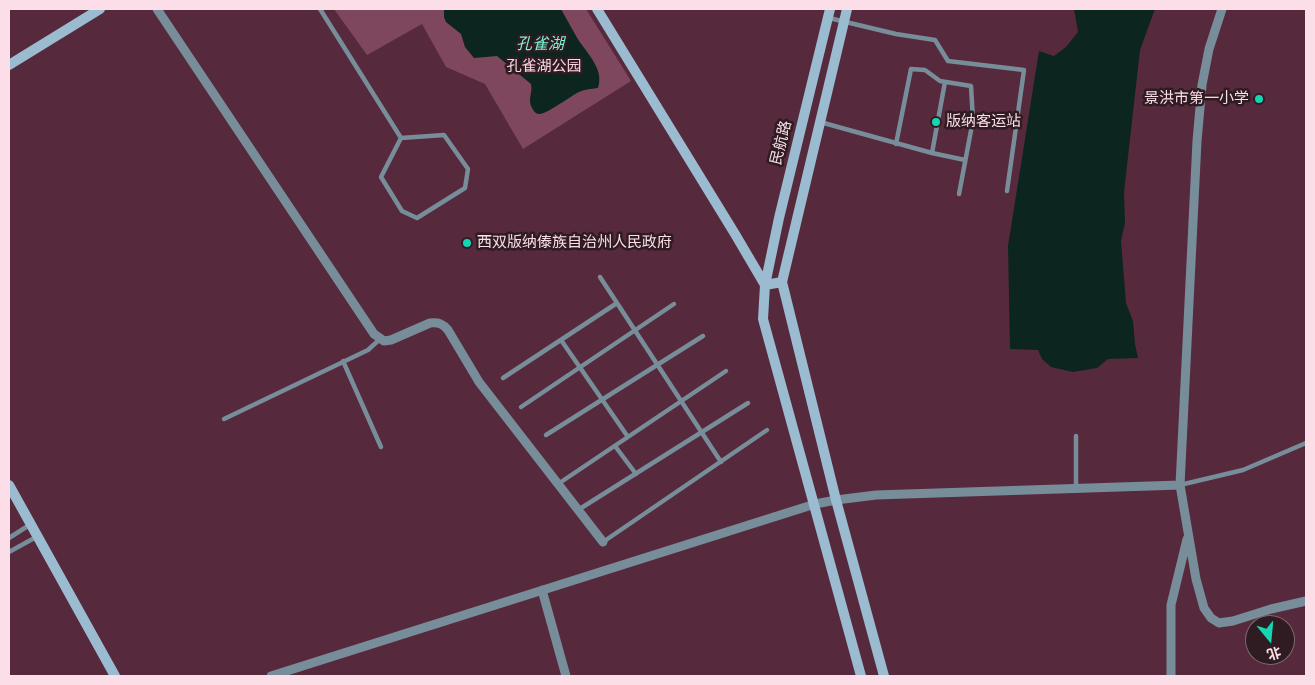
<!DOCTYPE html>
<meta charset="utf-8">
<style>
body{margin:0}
#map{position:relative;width:1315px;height:685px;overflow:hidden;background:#562a3c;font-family:Jost,"Noto Sans SC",sans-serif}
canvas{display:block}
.frame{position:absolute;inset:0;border:10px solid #fbdee7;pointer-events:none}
.north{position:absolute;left:1245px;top:615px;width:50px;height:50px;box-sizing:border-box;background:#2f1b22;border:1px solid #816971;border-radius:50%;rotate:163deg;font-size:14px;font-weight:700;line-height:20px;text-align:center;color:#fbdee7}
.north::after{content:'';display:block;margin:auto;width:18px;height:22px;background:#15d5b3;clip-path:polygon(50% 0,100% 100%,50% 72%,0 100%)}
</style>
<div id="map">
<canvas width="1315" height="685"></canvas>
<div class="frame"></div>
<div class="north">北</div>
</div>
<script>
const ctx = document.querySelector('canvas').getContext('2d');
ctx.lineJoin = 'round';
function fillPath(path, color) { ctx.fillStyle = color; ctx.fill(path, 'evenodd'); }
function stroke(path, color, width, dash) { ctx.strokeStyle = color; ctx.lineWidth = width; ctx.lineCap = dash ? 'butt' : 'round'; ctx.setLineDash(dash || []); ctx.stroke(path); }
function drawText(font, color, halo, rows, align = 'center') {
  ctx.font = font + ' Jost,"Noto Sans SC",sans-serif'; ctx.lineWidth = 5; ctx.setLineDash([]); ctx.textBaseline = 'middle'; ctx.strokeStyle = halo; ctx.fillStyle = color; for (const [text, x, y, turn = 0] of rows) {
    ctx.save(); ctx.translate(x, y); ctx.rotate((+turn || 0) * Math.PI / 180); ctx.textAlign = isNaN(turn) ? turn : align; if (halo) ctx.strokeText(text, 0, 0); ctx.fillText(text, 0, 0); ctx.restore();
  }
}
fillPath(new Path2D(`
 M334 9H586L631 81 523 149 485 84 446 67 422 24 367 55Z`), '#7e475d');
fillPath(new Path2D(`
 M444 9H561C566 18 571 27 576 36 585 52 605 68 598 88 591 89 586 89 579 92 572 95 546 115 539 114 535 114 533 110 531 106 528 99 533 91 531 84L497 56 474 58 465 47 461 34 446 22 444 17Z
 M1074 9H1155L1140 50 1124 192 1125 223 1121 241 1126 303 1133 321 1135 344 1138 358 1108 359 1097 368 1073 372 1051 367 1042 359 1038 350 1010 349 1008 246 1039 51 1054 56 1066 47 1078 32Z`), '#0c251f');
stroke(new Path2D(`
 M320 9 401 138
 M829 18 896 34 935 40 948 61 1024 70 1007 191
 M820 122 932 153 965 160
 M444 135 468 169 465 188 417 218 402 211 381 177 401 138Z
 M896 144 911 69 925 70 940 81 971 86 973 120 959 194
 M932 153 945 82
 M600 277 721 462
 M561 340 628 437
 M343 361 381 447
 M503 378 617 303
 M521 407 674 304
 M224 419 368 350 380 339
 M546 435 703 336
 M615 446 636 474
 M558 484 726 371
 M1180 485 1243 470 1306 443
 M1076 489V436
 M578 510 748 403
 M9 538 31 524
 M603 542 767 430
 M9 552 38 536`), '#788d9a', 4.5);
stroke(new Path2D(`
 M157 9 374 334 384 341 391 340 430 323C439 322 443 324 448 330L479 382 603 542
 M1222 9 1209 49 1202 85 1197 141 1180 485 1196 579 1204 608 1211 618 1219 623 1233 621 1271 609 1306 601
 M542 590 566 676
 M271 676 815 504 836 500 876 495 1180 485
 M1171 676V605L1187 539`), '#788d9a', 9);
stroke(new Path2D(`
 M597 9 735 234 765 285 782 282
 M830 9 779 218 765 285 763 319 861 676
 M847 9 782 282 836 500 884 676
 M9 65 100 9
 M9 485 115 676`), '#9abbd0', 10);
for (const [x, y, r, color] of [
 [1259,99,5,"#15d5b3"],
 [936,122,5,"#15d5b3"],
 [467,243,5,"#15d5b3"]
]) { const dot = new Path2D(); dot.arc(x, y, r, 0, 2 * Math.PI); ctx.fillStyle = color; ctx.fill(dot); stroke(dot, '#2f1b22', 2); }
drawText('15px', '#fbd5e1', '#2f1b22', [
 ["孔雀湖公园",544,67]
]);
drawText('15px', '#fbdee7', '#2f1b22', [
 ["景洪市第一小学",1249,99,"right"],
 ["版纳客运站",946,122],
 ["西双版纳傣族自治州人民政府",477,243]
], 'left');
drawText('15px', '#fbdee7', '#2f1b22', [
 ["民航路",782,143,-76]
]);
drawText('italic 16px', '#7ef1d5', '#2f1b22', [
 ["孔雀湖",540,45]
]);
</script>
